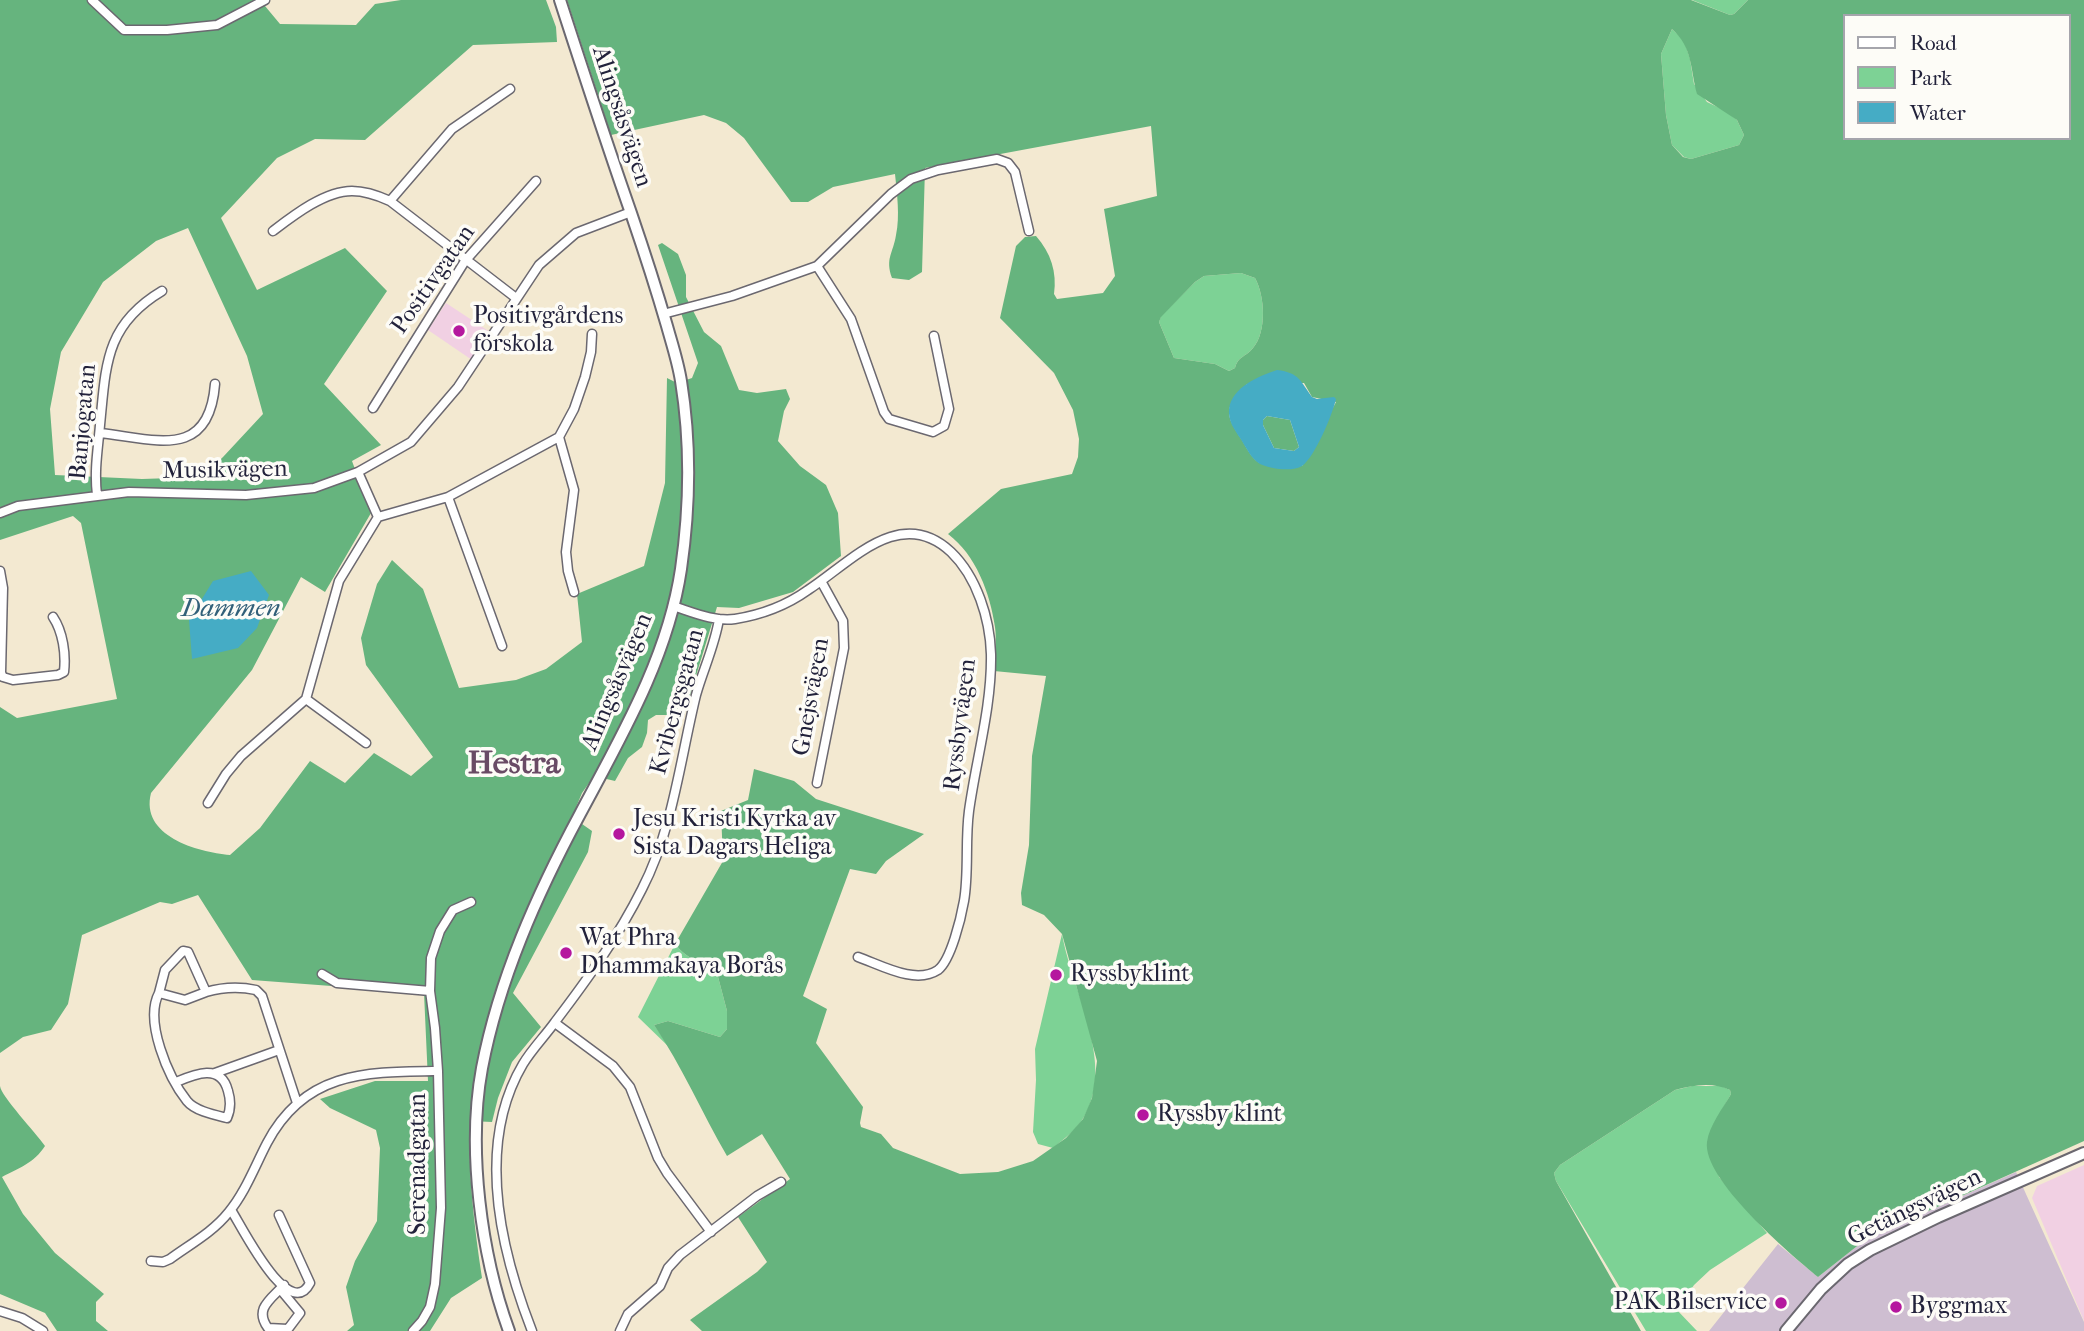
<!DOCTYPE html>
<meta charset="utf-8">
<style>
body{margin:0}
#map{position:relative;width:2084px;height:1331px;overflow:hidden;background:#f3e9d1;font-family:"IM FELL French Canon",serif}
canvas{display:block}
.legend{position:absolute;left:1843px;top:14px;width:228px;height:126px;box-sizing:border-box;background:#fdfcf7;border:2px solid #a5a5ac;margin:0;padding:9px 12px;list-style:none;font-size:21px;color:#22223b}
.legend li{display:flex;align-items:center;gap:14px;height:35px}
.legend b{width:35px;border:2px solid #a5a5ac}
</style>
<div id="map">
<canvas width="2084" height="1331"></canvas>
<ul class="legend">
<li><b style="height:9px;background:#fff"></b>Road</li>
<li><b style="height:19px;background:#7dd295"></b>Park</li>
<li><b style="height:19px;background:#45acc5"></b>Water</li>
</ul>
</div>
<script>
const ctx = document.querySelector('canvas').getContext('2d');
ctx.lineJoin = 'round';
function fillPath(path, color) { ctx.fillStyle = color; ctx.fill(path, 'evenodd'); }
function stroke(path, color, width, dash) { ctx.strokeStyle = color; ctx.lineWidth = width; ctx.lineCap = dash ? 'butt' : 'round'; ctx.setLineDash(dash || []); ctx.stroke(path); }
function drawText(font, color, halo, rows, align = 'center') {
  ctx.font = font + ' "IM FELL French Canon",serif'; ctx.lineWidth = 7; ctx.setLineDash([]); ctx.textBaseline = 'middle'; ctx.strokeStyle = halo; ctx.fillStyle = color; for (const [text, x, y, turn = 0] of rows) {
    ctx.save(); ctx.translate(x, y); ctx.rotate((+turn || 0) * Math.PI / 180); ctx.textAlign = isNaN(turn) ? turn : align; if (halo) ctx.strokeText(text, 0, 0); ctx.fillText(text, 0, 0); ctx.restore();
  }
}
fillPath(new Path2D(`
 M446 303 490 332 472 360 428 330Z
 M2084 1165V1321L2032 1198 2037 1186Z`), '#f1d0e3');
fillPath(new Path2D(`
 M2016 1172 2084 1322V1331H1709L1778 1244 1818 1277 1861 1243 1886 1230Z`), '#cebed1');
fillPath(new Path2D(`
 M1692 0H1748L1734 14 1730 15Z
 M1672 29 1684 40 1690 59 1694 84 1707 102 1726 111 1737 120 1744 135 1739 145 1691 159 1684 157 1672 145 1666 115 1661 54Z
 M1241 273 1255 278C1265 296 1267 332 1253 348 1246 357 1238 356 1235 368L1229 371 1215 364 1174 358 1159 322 1161 316 1195 282 1204 276Z
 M1062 934C1072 991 1116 1063 1084 1117 1077 1129 1064 1139 1053 1148L1038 1144 1033 1132 1036 1080 1035 1049Z
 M675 944C688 960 700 962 717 973L727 1011V1029L720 1037 668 1021 654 1025 671 1049 638 1017Z
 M1692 1086H1721L1730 1090 1731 1094 1712 1128 1719 1177 1767 1233 1710 1270 1694 1285 1677 1310 1697 1331H1646L1556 1181 1554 1173 1560 1165 1675 1090Z`), '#7dd295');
fillPath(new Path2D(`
 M0 0H260L280 24 356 25 375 4 401 0H546L556 27 557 42 473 45 365 140 315 139 277 158 221 218 257 290 345 248 387 291 324 384 381 445 352 461 371 513 325 592 301 577 252 670 151 793C140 836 197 852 230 855L260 828 310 761 345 783 374 753 411 776 433 757 366 665 361 638 377 584 392 560 423 589 459 688 516 680 546 669 582 642 577 594 644 566 665 483 667 378 677 383 692 378 698 363 658 245 662 243 678 254 686 275V297L704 332 721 346 739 390 757 393 786 389 790 399 784 411 778 441 800 466 826 485 838 513 841 556 793 592 739 608 717 607 684 715H656L648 720 647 733 642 747 628 758 615 781 594 776 582 793 572 817 592 831 588 852 513 993 541 1027 512 1062 498 1098 492 1122 470 1121C468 1174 474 1225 482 1278L451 1298 430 1331H347L354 1325 346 1287 355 1261 377 1221 380 1148 376 1130 330 1108 320 1099 375 1081H428L424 993 252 980 198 895 172 904 160 902 82 935 68 1004 51 1030 23 1037 0 1053V707L17 718 117 699 81 523 73 516 0 540ZM188 228 247 356 263 414 223 457 202 477 142 479 55 475 50 409 61 352 103 282 156 241Z
 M567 0H1691L1730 15 1734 14 1748 0H2084V1141L1886 1230 1861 1243 1818 1277C1790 1254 1702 1179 1707 1142 1709 1126 1723 1108 1731 1094L1730 1090C1713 1082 1693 1085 1675 1090L1560 1165 1554 1173 1556 1181 1641 1331H702L690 1320 757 1272 767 1262 738 1217 790 1179 762 1134 727 1156C702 1113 682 1066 654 1025L668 1021 720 1037 727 1029V1011L717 973C700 962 688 960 675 944L723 861 721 811 748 800 754 769 794 781 816 799 924 834 886 861 876 874 850 869 803 996 827 1009 816 1043 863 1107 860 1123 861 1127 881 1134 893 1148 960 1174 998 1172 1033 1161 1066 1138 1083 1119 1092 1098 1097 1061 1062 934 1044 915 1022 905 1021 893 1029 845 1032 756 1046 676 994 671C994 657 997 641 995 627 990 593 976 555 948 534L1001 489 1072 474 1078 457 1079 439 1073 410 1054 373 1000 318 1016 246 1025 237 1036 236C1051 253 1057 272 1054 294L1057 299 1103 293 1115 276 1104 209 1157 196 1151 126 925 168 922 272 909 280 892 278C885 258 893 254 896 235 900 216 897 194 895 174L833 187 808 202H791L744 138 726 123 704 115 611 135ZM1844 16H2068V138H1844ZM1672 29C1693 48 1690 68 1697 94L1737 120 1744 135 1739 145 1691 159 1683 157 1672 145 1666 115 1661 54ZM1241 273 1255 278C1265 296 1267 332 1253 348 1246 357 1238 356 1235 368L1229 371 1215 364 1174 358 1159 322 1161 317 1195 282 1204 276ZM1304 383 1312 397 1336 402 1302 466C1290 465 1268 468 1258 462 1251 457 1246 447 1242 440 1224 413 1224 408 1247 384Z
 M1267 416 1290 420 1299 447 1294 451 1274 448 1263 425V420Z
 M0 1086C1 1096 36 1133 45 1146 34 1163 19 1168 2 1177L23 1214 55 1253 104 1294 96 1302V1321L108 1331H57L45 1313 0 1294Z`), '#66b47e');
fillPath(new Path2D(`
 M1277 370C1300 373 1300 381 1312 397L1317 399 1334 397 1336 399C1333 413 1315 457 1302 466 1293 472 1270 469 1260 464 1251 459 1246 447 1240 438 1234 429 1228 421 1229 409 1232 387 1259 376 1277 370ZM1267 416 1290 420 1299 447 1294 451 1274 448 1263 425V420Z
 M251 571 269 595 257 628 238 648 192 659 189 620 213 581Z`), '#45acc5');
const street = new Path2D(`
 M92 0 124 30H167L217 25 265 0
 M390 201 452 129 510 89
 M273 231C294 215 325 191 352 191 365 191 379 196 390 201L516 298
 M817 266 851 319 884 412 889 419 933 432 944 426 949 409 934 336
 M663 314 732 296 817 266 891 194 911 179 938 170 997 159 1008 163 1015 172 1029 231
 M373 408 465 261 536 181
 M100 433C155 439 209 461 215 384
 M559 437 574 490 566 552 568 571 574 592
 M97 495C94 470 98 449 100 425 106 365 105 325 162 291
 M448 497 502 646
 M0 513 18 506 129 492 246 495 314 488 358 472 411 442 458 387 539 265 576 233 631 212
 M378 517 448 497 559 437 574 409 585 377 591 352 592 334
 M0 571 3 588 1 673 3 677 13 680 58 675 64 672C66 654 63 632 53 617
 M673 606C692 612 714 622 735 619 760 615 787 605 808 590 850 563 900 504 951 552 977 577 990 619 991 654 992 706 976 760 969 811 965 841 969 872 964 901 961 918 951 960 938 970 915 985 881 965 858 957
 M306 699 366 743
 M817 783 844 648 843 621 821 581
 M208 803 226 774 241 756 306 699 339 581 378 517 358 472
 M322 974 337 983 430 991
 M206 992 185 1000 159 993 165 970 183 951 188 952 206 992C223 987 238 986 256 990L262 996 297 1103
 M159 993C144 1021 168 1077 187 1101 195 1111 215 1115 227 1118 231 1109 231 1101 228 1091 221 1063 195 1074 176 1082
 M555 1023 613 1066 630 1087 658 1158 667 1173 711 1232
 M215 1073 279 1050
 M231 1210C240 1223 289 1324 310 1283L279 1215
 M151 1261 163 1262 170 1259C189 1245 213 1232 228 1213 245 1193 255 1166 267 1143 305 1071 366 1072 438 1071
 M280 1289 300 1313 288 1329 268 1328C254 1309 270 1300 284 1285
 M0 1311 22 1318 43 1331
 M413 1331 422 1321 430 1307 435 1284 441 1208 438 1071 435 1028 430 991 431 958 440 931 453 910 471 902
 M532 1331C500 1249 475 1145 523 1064 532 1049 545 1036 555 1022 587 980 618 937 642 889 673 829 680 760 696 695 703 670 715 645 719 619
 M620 1331 628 1314 660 1286 668 1268 680 1255 757 1196 781 1182`);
const secondary = new Path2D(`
 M509 1331C481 1254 467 1149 482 1068 499 979 537 894 580 814 621 737 668 657 681 569 690 507 691 443 681 381 678 362 672 344 667 326 656 288 644 251 631 213 606 142 583 71 560 0
 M1786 1331 1821 1289 1848 1264 1870 1250 1938 1217 2084 1153`);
stroke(street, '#6b6870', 11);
stroke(secondary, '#6b6870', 14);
stroke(street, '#fff', 8);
stroke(secondary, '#fff', 10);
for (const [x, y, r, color] of [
 [459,331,7,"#b5179e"],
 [619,834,7,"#b5179e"],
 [566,953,7,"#b5179e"],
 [1056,975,7,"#b5179e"],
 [1143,1115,7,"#b5179e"],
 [1781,1303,7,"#b5179e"],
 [1896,1307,7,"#b5179e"]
]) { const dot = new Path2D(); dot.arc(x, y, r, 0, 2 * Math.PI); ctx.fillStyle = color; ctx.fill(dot); stroke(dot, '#fdfcf7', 2.5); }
drawText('24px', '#22223b', '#fdfcf7', [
 ["Alingsåsvägen",621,117,72],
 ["Positivgatan",434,280,-55],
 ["Banjogatan",84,422,-85],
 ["Musikvägen",225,471,-1],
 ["Alingsåsvägen",618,682,-67],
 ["Gnejsvägen",812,697,-80],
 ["Kvibergsgatan",678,702,-75],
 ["Ryssbyvägen",961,725,-83],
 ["Serenadgatan",419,1164,-90],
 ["Getängsvägen",1915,1208,-26]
]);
drawText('24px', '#22223b', '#fdfcf7', [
 ["Positivgårdens",473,317],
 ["förskola",473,345],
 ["Jesu Kristi Kyrka av",633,820],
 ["Sista Dagars Heliga",633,848],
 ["Wat Phra",580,939],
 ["Dhammakaya Borås",580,967],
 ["Ryssbyklint",1070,975],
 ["Ryssby klint",1157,1115],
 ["PAK Bilservice",1767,1303,"right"],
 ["Byggmax",1910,1307]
], 'left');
drawText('italic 26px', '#326079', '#fdfcf7', [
 ["Dammen",231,610]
]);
drawText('bold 32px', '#694b65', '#fdfcf7', [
 ["Hestra",514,765]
]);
</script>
